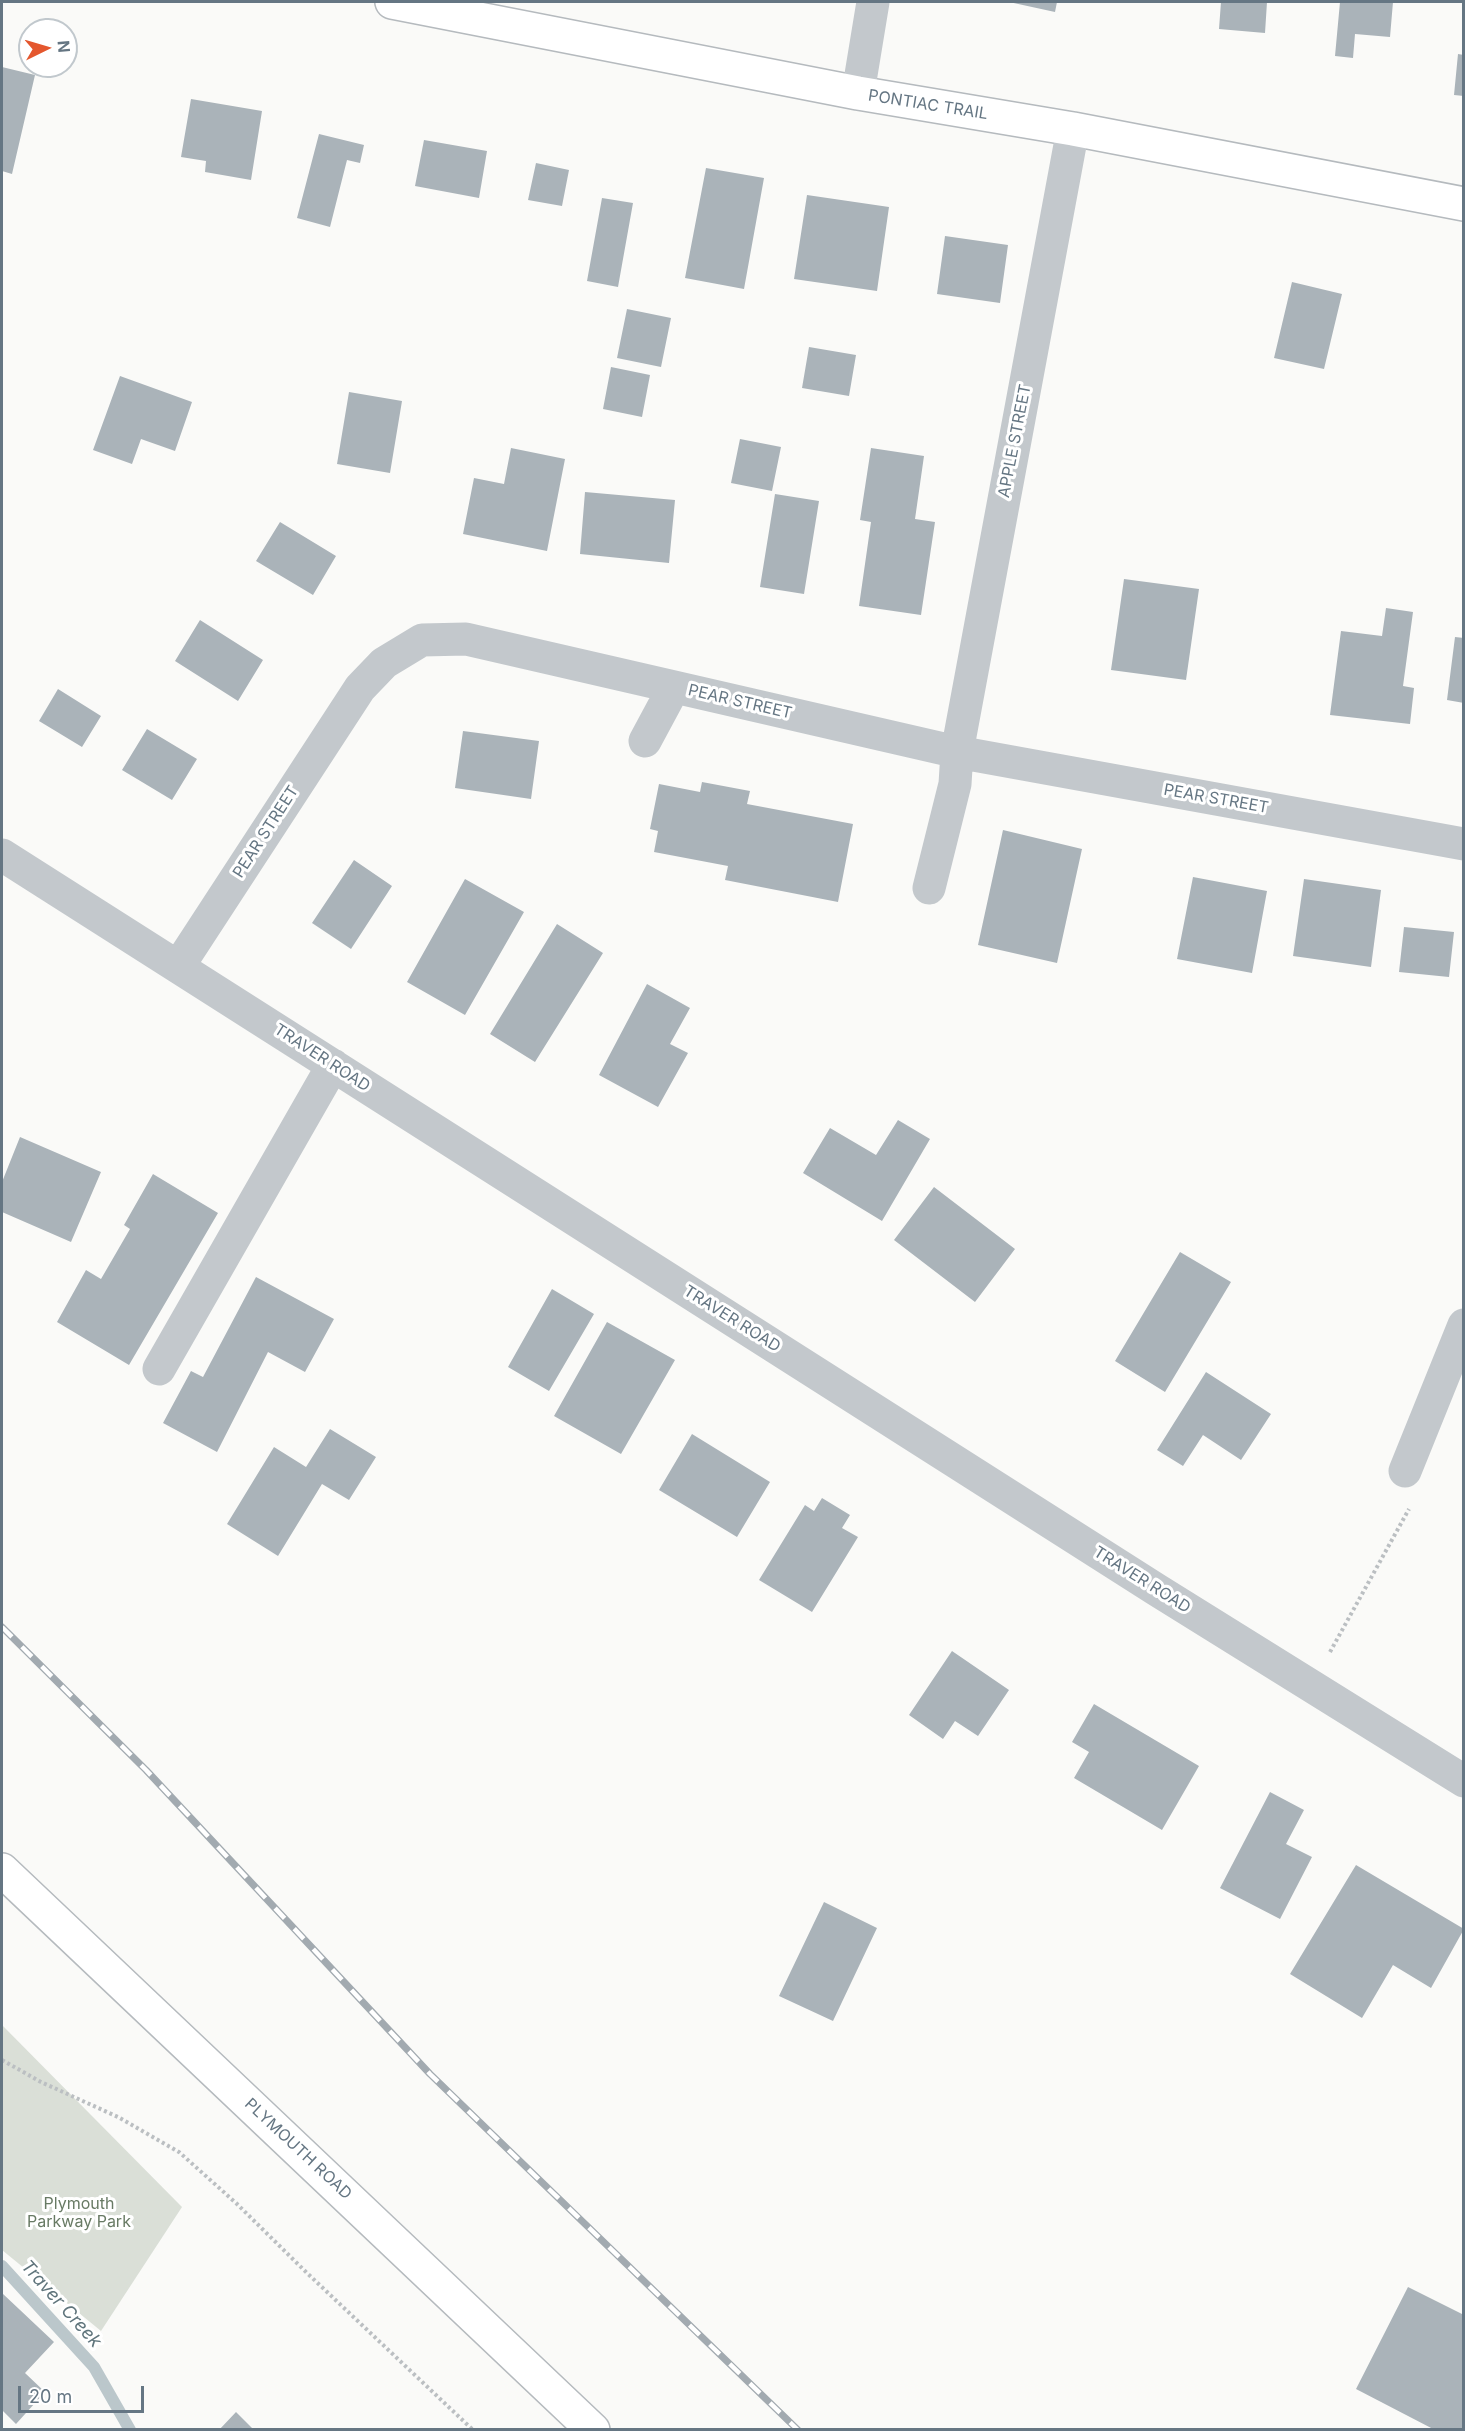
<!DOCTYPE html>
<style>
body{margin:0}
#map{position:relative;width:1465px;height:2431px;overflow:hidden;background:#fafaf8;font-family:Inter,sans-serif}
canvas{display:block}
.frame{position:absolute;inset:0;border:3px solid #657683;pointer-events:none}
.north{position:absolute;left:18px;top:18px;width:60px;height:60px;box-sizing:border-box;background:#fff;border:2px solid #c1c8cd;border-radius:50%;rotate:85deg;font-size:16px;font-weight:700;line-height:24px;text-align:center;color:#657683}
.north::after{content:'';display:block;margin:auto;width:21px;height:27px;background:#e4572e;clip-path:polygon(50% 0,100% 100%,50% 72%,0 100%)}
.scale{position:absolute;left:18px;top:2386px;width:126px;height:27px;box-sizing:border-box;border:3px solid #657683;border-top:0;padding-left:8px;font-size:18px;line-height:21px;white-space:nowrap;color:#657683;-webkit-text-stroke:4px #fff;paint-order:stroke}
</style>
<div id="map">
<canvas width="1465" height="2431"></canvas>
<div class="frame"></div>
<div class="north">N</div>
<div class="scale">20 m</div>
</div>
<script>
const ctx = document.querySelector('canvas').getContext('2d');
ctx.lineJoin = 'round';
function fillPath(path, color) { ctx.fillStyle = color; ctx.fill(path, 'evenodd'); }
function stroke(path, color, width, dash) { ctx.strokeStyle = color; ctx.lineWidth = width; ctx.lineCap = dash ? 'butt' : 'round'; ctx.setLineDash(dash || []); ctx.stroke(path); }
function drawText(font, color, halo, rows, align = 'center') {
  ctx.font = font + ' Inter,sans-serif'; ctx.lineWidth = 6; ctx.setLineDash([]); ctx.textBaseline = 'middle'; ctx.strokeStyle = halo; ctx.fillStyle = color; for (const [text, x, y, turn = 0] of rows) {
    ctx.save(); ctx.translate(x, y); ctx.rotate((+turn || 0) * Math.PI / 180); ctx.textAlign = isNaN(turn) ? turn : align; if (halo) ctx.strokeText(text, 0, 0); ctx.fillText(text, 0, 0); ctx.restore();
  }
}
fillPath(new Path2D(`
 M2 2025 182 2207 101 2331 2 2250Z`), '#dadfd7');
stroke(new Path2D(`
 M2 2266 94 2367 130 2430`), '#bbc7cb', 12);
fillPath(new Path2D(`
 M1009 2H1057L1055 12Z
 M1221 2H1267L1265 33 1219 29Z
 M1340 2H1393L1390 37 1355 34 1353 58 1335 56Z
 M1458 54 1464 55V96L1454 95Z
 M2 67 35 75 12 174 2 171Z
 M191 99 262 111 251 180 205 172 206 161 181 157Z
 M319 134 364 145 360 163 347 160 330 227 297 218Z
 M424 140 487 151 479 198 415 186Z
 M536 163 569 170 562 206 528 200Z
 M706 168 764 178 744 289 685 278Z
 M807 195 889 207 877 291 794 279Z
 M602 198 633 203 618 287 587 281Z
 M945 236 1008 245 1000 303 937 294Z
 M1292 282 1342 294 1324 369 1274 358Z
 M627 309 671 318 661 367 617 358Z
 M809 347 856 355 849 396 802 388Z
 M611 367 650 375 642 417 603 409Z
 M120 376 192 402 175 451 141 439 132 464 93 450Z
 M349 392 402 401 390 473 337 464Z
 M740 439 781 447 772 491 731 483Z
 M511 448 565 459 547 551 463 534 474 478 504 484Z
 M871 448 924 456 915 519 935 522 921 615 859 606 871 522 860 520Z
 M585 492 675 500 669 563 580 554Z
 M775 494 819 501 804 594 760 587Z
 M280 522 336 556 313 595 256 561Z
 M1124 579 1199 589 1186 680 1111 670Z
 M1386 608 1413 612 1403 686 1414 688 1410 724 1330 715 1341 631 1382 636Z
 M200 620 263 660 238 701 175 661Z
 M1455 637 1464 638V703L1447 700Z
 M58 689 101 716 82 747 39 721Z
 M147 729 197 759 172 800 122 770Z
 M463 731 539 741 531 799 455 788Z
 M702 782 750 791 747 804 853 824 838 902 725 880 728 866 654 852 658 831 650 829 659 784 700 792Z
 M1003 830 1082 849 1057 963 978 945Z
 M354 860 392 886 351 949 312 923Z
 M1193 877 1267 891 1252 973 1177 959Z
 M465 879 524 912 465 1015 407 982Z
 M1304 879 1381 890 1371 967 1293 956Z
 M557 924 603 953 535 1062 490 1034Z
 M1404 927 1454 932 1449 977 1399 972Z
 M647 984 690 1008 670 1044 688 1053 658 1107 599 1075Z
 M898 1120 930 1139 882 1221 803 1173 830 1128 876 1155Z
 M20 1137 101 1172 71 1242 2 1212V1182Z
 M153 1174 218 1213 129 1365 57 1322 86 1270 101 1279 130 1229 124 1225Z
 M934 1187 1015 1249 975 1302 894 1240Z
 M1180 1252 1231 1282 1165 1392 1115 1361Z
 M256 1277 334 1319 305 1372 268 1352 217 1452 163 1423 191 1371 203 1377Z
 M552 1289 594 1314 549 1391 508 1367Z
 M607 1322 675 1360 621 1454 554 1416Z
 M1206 1372 1271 1414 1241 1460 1203 1435 1183 1466 1157 1450Z
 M330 1429 376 1457 349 1500 322 1484 278 1556 227 1524 274 1447 306 1467Z
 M692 1434 770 1482 737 1537 659 1490Z
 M822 1498 850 1515 842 1528 858 1537 812 1612 759 1580 805 1505 814 1511Z
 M952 1651 1009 1690 978 1736 955 1721 943 1739 909 1715Z
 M1094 1704 1199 1766 1162 1830 1074 1778 1089 1752 1072 1742Z
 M1270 1792 1304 1810 1286 1844 1312 1857 1280 1919 1220 1888Z
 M1356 1865 1464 1929 1431 1988 1393 1965 1362 2018 1290 1974Z
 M824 1902 877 1928 833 2021 779 1996Z
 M1408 2287 1464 2315V2430H1435L1356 2389Z
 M2 2293 54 2342 25 2373 45 2392 16 2424 2 2410Z
 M236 2412 254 2430H219Z`), '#aab3b9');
const major = new Path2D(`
 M392 2 858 93 1073 129 1464 204
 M2 1870 593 2430`);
stroke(major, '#b5babe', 36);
stroke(new Path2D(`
 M1330 1652 1409 1509
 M2 2060 41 2082 118 2117 179 2152 236 2203 307 2273 473 2430`), '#bbbfc2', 4, [3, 3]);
stroke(new Path2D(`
 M858 93 873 2
 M645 741 674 687
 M2 855 1157 1590 1464 1781
 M929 888 955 784 957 752 1073 129
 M178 967 360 688 384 663 422 640 466 639 957 752 1464 844
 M159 1369 333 1065
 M1405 1471 1464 1325`), '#c3c8cc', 33);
stroke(major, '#fff', 33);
const rail = new Path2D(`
 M2 1627 146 1770 430 2074 798 2430`);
stroke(rail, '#a2aab0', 7);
stroke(rail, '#fff', 4.5, [14]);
drawText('16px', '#657683', '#fff', [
 ["PONTIAC TRAIL",928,105,9],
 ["APPLE STREET",1015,441,-79],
 ["PEAR STREET",740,702,13],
 ["PEAR STREET",1216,799,10],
 ["PEAR STREET",266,832,-57],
 ["TRAVER ROAD",322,1058,33],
 ["TRAVER ROAD",732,1319,32],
 ["TRAVER ROAD",1142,1580,32],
 ["PLYMOUTH ROAD",298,2149,43]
]);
drawText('16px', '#687a64', '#fff', [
 ["Plymouth",79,2204],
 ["Parkway Park",79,2222]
]);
drawText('italic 18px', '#60757c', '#fff', [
 ["Traver Creek",61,2304,48]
]);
</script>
